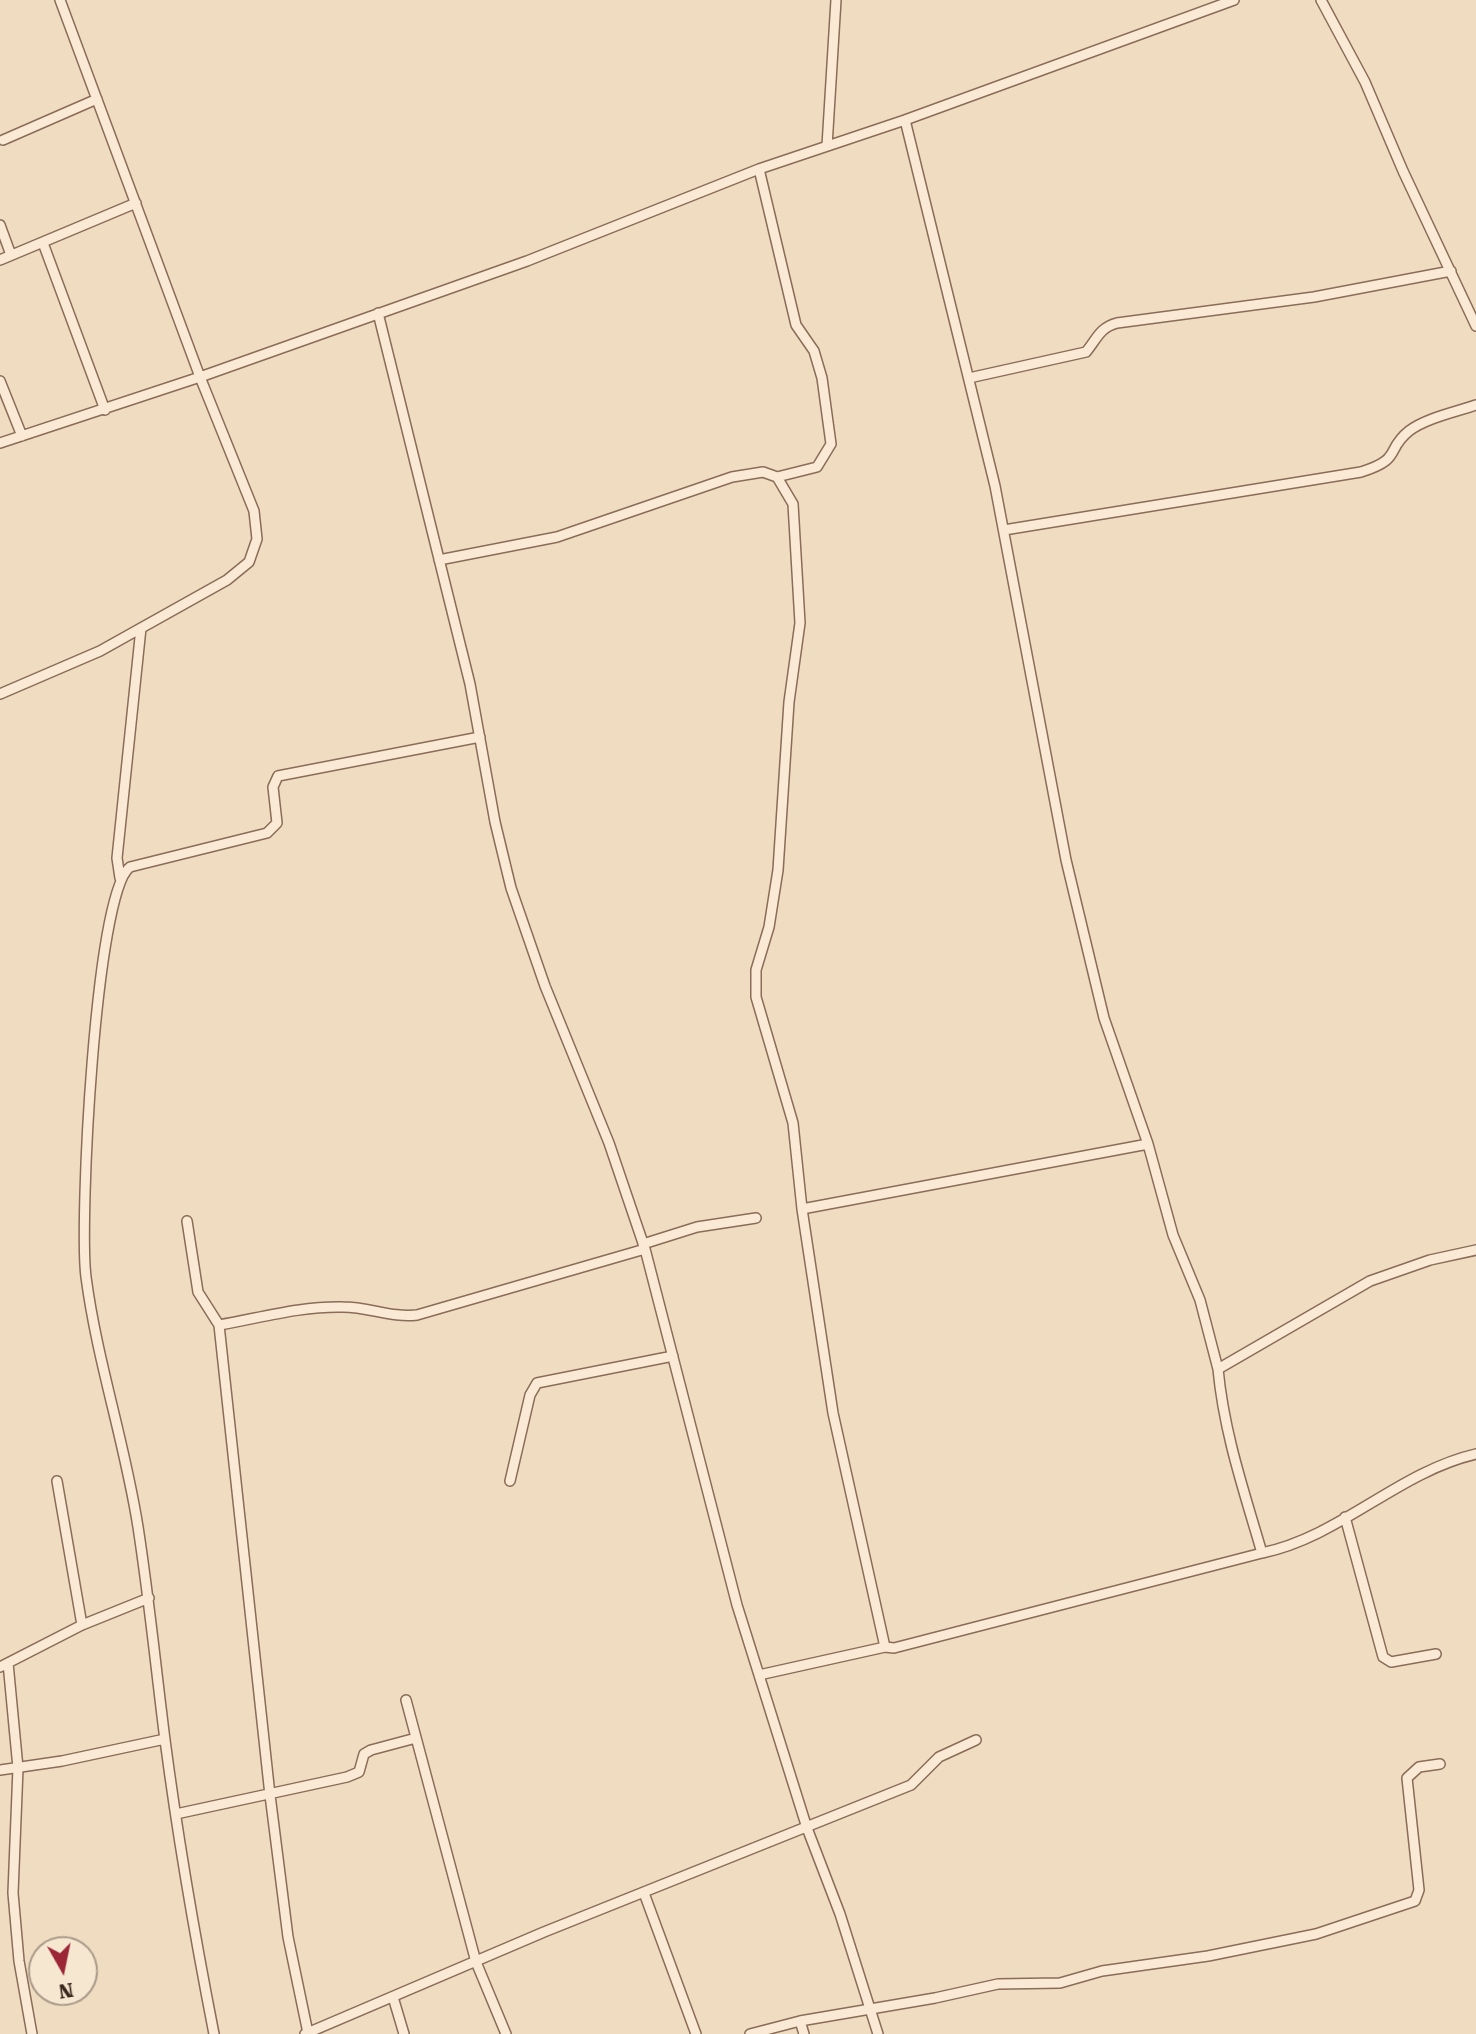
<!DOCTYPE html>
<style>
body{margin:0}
#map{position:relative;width:1476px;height:2034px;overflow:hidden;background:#efdcc1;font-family:"Roboto Serif",serif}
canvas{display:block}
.north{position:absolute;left:28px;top:1936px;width:70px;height:70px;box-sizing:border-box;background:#f6e7d1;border:2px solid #aa9a89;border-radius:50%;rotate:171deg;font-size:19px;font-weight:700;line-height:28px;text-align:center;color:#39271d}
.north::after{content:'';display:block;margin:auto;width:24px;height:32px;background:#9b2636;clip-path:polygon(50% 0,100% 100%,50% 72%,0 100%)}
</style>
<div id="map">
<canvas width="1476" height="2034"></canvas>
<div class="north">N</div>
</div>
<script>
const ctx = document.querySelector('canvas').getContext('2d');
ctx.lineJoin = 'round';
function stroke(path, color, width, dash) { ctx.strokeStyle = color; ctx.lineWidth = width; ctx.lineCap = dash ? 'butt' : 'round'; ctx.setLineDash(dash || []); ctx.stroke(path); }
const minor = new Path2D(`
 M1321 0 1365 82 1403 171 1476 326
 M905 120 995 486 1066 860 1104 1018 1148 1144 1173 1235 1200 1300 1218 1369
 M3 140 97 99
 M827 146 836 0
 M759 169 796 325 814 351 822 378 831 444 817 467 777 477
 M0 225 11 255
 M43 243 105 410
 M0 260 136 203
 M378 313 470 684 495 822 511 888 545 986 609 1143 645 1249 737 1605 807 1828 840 1914 878 2034
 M969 378 1086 352C1097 339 1099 328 1117 323L1314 297 1451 271
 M0 381 22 436
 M0 443 200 377 527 261 759 169 905 120 1234 0
 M1004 530 1361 472C1403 459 1385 450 1409 431 1426 418 1456 412 1476 405
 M439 560 557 537 732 477 763 472 777 477 793 504 800 623 789 702 778 870 769 927 756 970V997L793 1123 802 1209 833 1413 885 1647 894 1648 1262 1553C1244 1491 1224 1433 1218 1369L1370 1281 1430 1260 1476 1250
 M0 694 100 651 227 580 249 562 257 539 254 511 200 377 60 0
 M120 878 117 858 141 628
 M802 1209 1148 1144
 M187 1221 198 1292 219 1325 270 1795 288 1937 308 2033
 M643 1244 697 1227 756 1218
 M219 1325C260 1318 301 1306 343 1307 369 1307 392 1318 417 1315L645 1249
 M57 1481 82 1625
 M510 1481 530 1395 537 1383 673 1356
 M1345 1517 1383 1657 1391 1662 1436 1654
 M1262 1553C1340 1537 1398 1472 1476 1454
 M8 1663 18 1768 13 1893 19 1961 32 2034
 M0 1667 82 1625 149 1598
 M759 1675 885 1647
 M406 1700 476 1962 506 2034
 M0 1770 62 1761 165 1739
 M176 1814 347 1777 359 1772 364 1754 371 1750 416 1738
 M644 1893 696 2034
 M393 1997 404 2034
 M800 2021 804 2034
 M214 2034C195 1937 178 1839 165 1740 156 1669 149 1598 138 1527 125 1443 97 1361 86 1277 79 1222 95 893 130 867L267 833 277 823 273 787 278 776 480 737
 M305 2034 544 1932 911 1785 939 1757 976 1740
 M750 2034 800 2021 935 1998 998 1984 1060 1983 1102 1971 1208 1956 1316 1934 1415 1901 1419 1890 1407 1778 1419 1767 1440 1764`);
stroke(minor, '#8a6c58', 12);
stroke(minor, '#faead5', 9);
</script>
